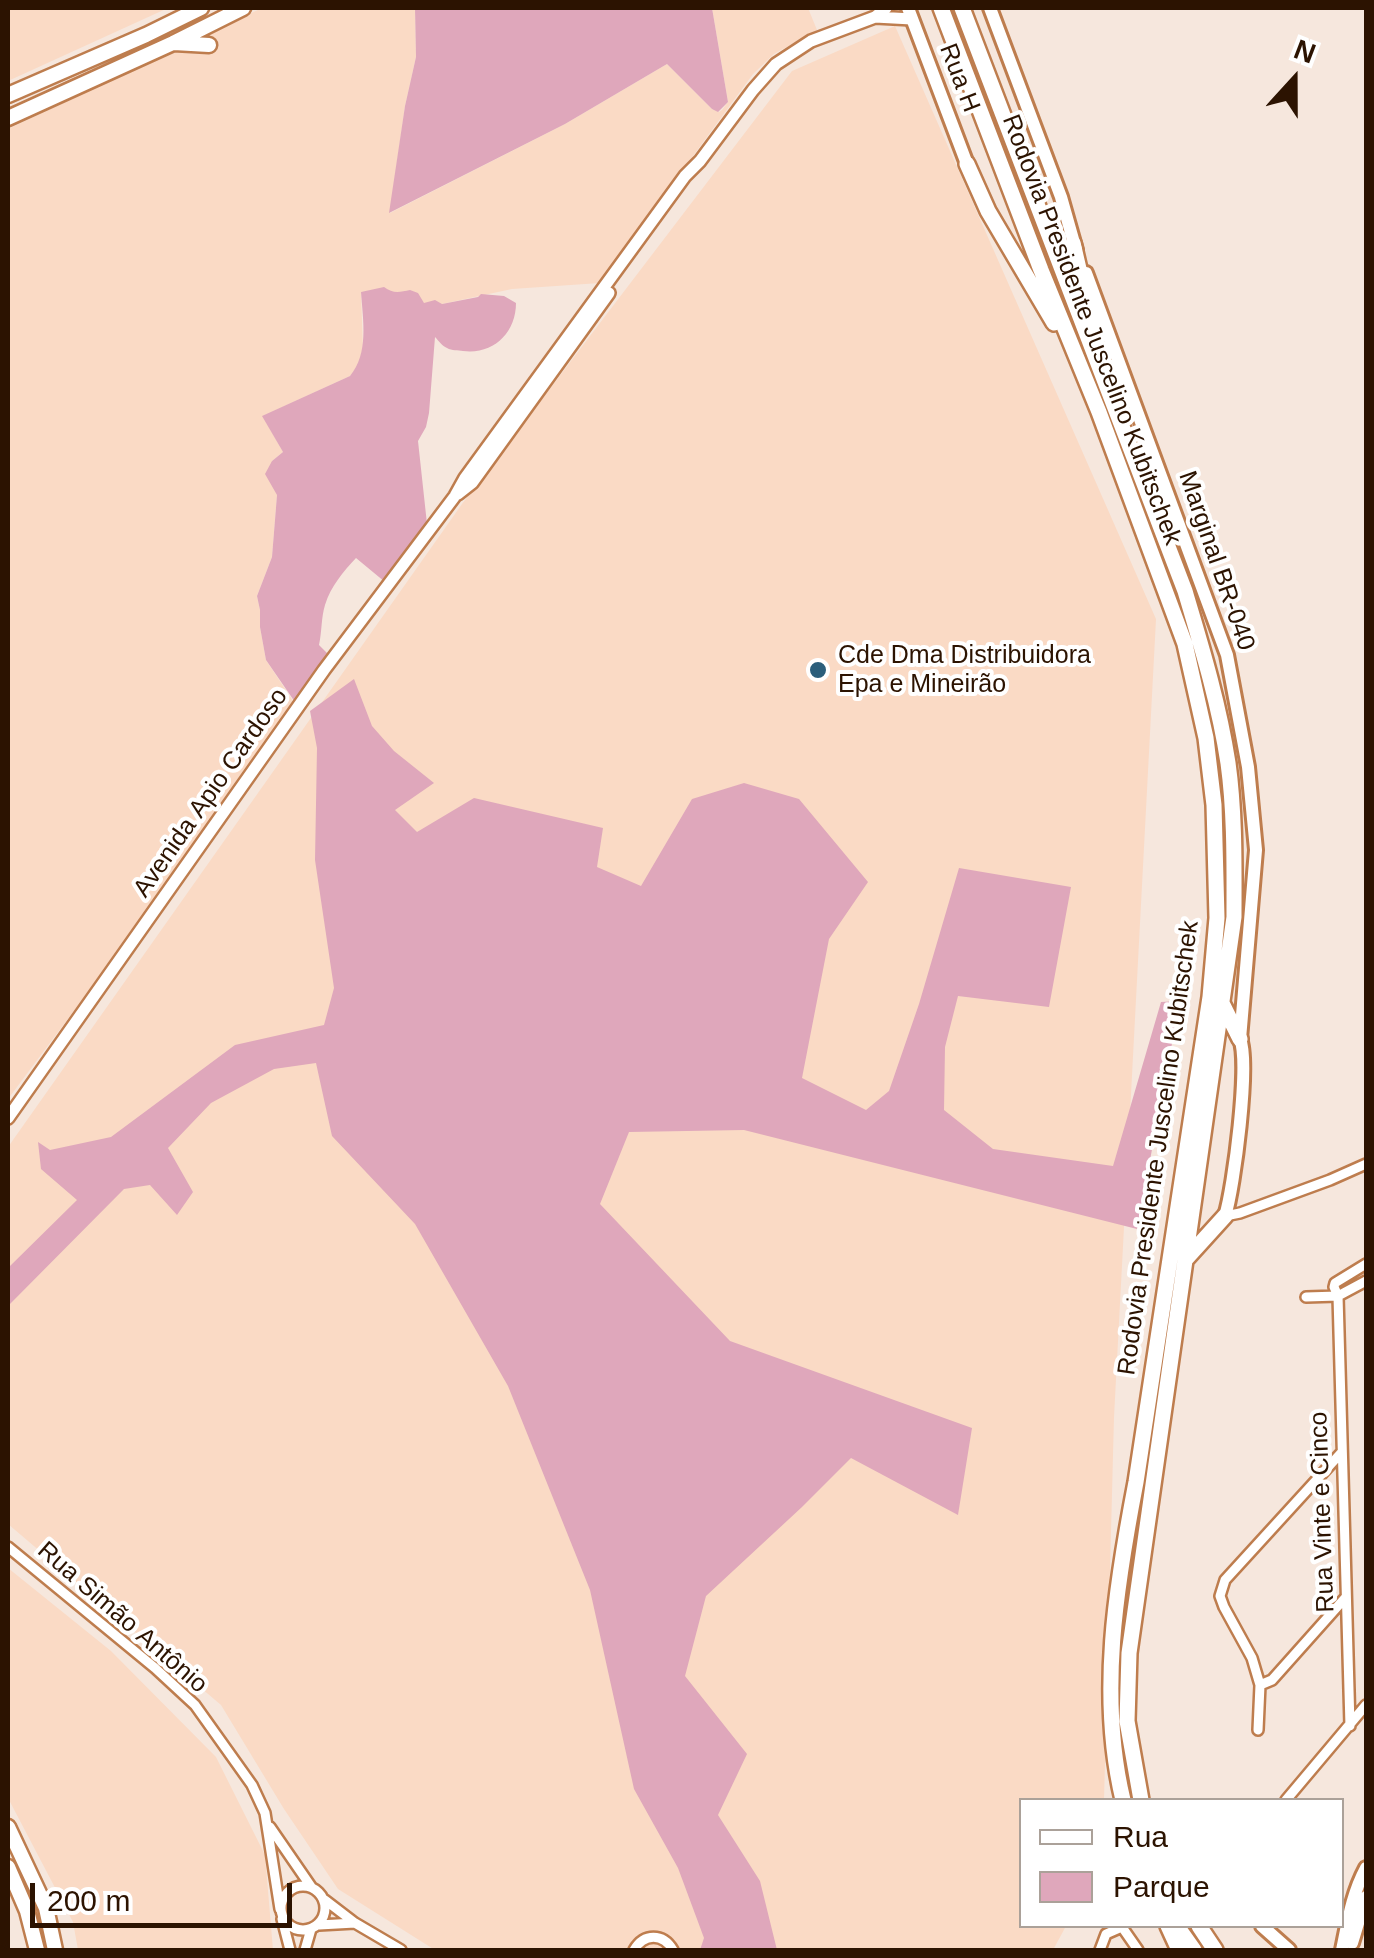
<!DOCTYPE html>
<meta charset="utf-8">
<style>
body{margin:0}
#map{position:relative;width:1374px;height:1958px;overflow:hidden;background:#f6e7dd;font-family:Helvetica,sans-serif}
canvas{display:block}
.frame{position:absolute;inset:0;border:10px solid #2c1301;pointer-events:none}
.legend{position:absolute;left:1019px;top:1798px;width:325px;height:130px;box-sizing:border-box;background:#fff;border:2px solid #aba199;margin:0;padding:12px 18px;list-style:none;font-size:30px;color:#2c1301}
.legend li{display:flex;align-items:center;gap:20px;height:50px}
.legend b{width:50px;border:2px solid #aba199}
.north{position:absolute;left:1244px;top:30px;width:100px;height:100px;-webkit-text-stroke:8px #fff;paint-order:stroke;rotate:21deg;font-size:28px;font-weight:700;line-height:40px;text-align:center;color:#2c1301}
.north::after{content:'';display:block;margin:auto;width:35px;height:45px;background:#2c1301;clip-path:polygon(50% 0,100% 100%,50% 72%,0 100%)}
.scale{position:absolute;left:30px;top:1883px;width:262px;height:45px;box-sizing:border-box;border:5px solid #2c1301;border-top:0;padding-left:12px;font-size:30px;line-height:35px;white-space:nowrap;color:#2c1301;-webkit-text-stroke:8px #fff;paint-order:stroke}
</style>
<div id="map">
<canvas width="1374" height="1958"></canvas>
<div class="frame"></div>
<ul class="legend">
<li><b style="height:12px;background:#fff"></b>Rua</li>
<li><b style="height:28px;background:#dfa7bb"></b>Parque</li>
</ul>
<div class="north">N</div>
<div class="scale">200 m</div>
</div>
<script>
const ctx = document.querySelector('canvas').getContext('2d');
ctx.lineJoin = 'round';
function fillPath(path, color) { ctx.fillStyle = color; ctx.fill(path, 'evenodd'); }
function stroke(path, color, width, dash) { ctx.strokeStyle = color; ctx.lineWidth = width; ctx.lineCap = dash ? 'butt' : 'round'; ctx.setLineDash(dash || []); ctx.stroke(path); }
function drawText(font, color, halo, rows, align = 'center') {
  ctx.font = font + ' Helvetica,sans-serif'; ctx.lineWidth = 8; ctx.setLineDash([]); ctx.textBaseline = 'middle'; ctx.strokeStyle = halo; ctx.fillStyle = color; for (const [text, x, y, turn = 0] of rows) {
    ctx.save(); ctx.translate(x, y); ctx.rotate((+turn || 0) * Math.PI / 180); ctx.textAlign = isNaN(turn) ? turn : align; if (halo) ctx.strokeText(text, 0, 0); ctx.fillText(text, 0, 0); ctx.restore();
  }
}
fillPath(new Path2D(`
 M8 8H168L8 81Z
 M262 8H415L416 57 405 106 390 213 565 124 667 64 712 109 719 112 722 110 728 102 712 8H808L817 30 774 54 753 74 600 283 512 289 442 304 424 303 389 291 361 292 363 351 358 367 350 376 263 416 283 452 272 461 277 495 272 557 257 596 260 610V627L266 660 293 701 79 1004 8 1099V129Z
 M895 26 1156 619 1114 1417 1104 1800H1022V1926H1066L1053 1950H435L338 1889 284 1809 221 1705 8 1524V1147L462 504 792 71Z
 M8 1568 111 1651 216 1757 265 1855 273 1950H78L73 1922 8 1798Z`), '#fadac5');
fillPath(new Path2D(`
 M415 8H712L728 102 718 112 712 109 667 64 565 124 389 213 405 106 416 57Z
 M384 287C393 294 400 292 410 290L418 293 424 303 435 300 442 304 478 297 481 294 504 296 516 303C516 333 493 355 463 351 458 350 452 351 447 348 442 346 439 341 435 337L429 413 426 427 418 441 427 524 385 582 356 558C343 572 331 586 325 605 321 618 322 632 319 645L330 656 297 705 266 660 260 627V610L257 596 272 557 277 495 265 474 272 461 283 452 262 416 350 376C369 353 363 321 361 292Z
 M354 679 372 726 394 751 434 783 395 810 417 832 474 798 603 828 597 867 641 886 692 799 744 783 799 799 868 882 829 939 802 1078 866 1110 889 1091 919 1004 959 868 1071 887 1049 1007 958 996 945 1047 944 1110 993 1149 1113 1166 1161 1002 1180 1001 1137 1229 744 1130 629 1132 600 1204 730 1341 972 1428 958 1515 851 1458 802 1507 706 1596 685 1676 747 1754 718 1815 760 1881 777 1950H700L704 1938 678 1868 634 1789 590 1590 508 1386 415 1224 332 1136 316 1063 274 1069 211 1103 168 1148 193 1192 177 1215 150 1185 124 1189 8 1306V1268L77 1200 41 1169 38 1142 50 1150 111 1137 235 1045 324 1025 334 988 315 860 317 748 310 711Z`), '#dfa7bb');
const minor = new Path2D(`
 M1225 1216 1240 1213 1330 1180 1366 1164
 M1306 1297 1338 1296 1366 1281
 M8 1547 155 1668 195 1705 252 1785 265 1813 280 1909
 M1260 1685 1272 1680 1346 1597
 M1350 1726 1338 1296 1334 1287 1335 1283 1366 1264
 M1258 1730 1260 1685 1252 1658 1224 1607 1220 1596 1225 1580 1341 1453
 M1286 1800 1366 1705
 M270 1827 312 1888
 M281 1908a22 22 0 1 1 44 0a22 22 0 1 1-44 0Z
 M325 1900 355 1923 401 1950
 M282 1919 290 1950
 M319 1925 355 1923
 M305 1950 311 1929
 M634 1950C644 1933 663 1933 673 1950
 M1100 1950 1106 1934 1122 1927 1138 1950`);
const tertiary = new Path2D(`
 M875 17 912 19
 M458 494 472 483 609 293
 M8 1118 324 670 455 496 465 478 685 176 700 161 753 90 776 64 811 41 875 17 886 8`);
const secondary = new Path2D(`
 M908 8 967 164
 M990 8 1061 197 1076 250
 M1086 273 1227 655 1248 767 1256 850 1240 1039C1250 1063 1234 1188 1225 1216
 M1262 1926 1289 1950
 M1352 1943 1366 1897
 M1342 1950C1348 1921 1352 1894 1366 1868`);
const trunk = new Path2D(`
 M174 43 209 45
 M8 95 146 35 201 8
 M8 118 173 43 243 8
 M8 1827 46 1908 55 1950
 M8 1867 27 1911 37 1950`);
const motorway = new Path2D(`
 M941 8 1041 270 1099 412 1185 644 1206 738 1214 805 1217 918 1210 997 1136 1482C1116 1586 1098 1696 1123 1800
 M962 8 1185 591C1202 648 1219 704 1228 763 1235 814 1234 866 1234 917L1129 1653 1127 1721 1141 1800
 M967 164 988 211 1054 323
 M1073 243 1092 325
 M1222 1003 1240 1039
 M1186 1259 1225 1216
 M1168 1926 1179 1950
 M1177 1926 1194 1950
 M1199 1926 1215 1950`);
stroke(minor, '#be7d4e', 14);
stroke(tertiary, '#be7d4e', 16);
stroke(secondary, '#be7d4e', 18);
stroke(trunk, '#be7d4e', 19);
stroke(motorway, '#be7d4e', 20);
stroke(minor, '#fff', 9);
stroke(tertiary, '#fff', 11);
stroke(secondary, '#fff', 12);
stroke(trunk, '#fff', 14);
stroke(motorway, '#fff', 15);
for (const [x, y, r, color] of [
 [818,670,10,"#2b5e7b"]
]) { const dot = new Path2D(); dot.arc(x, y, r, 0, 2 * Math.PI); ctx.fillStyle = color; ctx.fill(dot); stroke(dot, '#fff', 4); }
drawText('25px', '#2c1301', '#fff', [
 ["Rua H",959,78,69],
 ["Rodovia Presidente Juscelino Kubitschek",1091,330,69],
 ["Marginal BR-040",1216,561,71],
 ["Avenida Apio Cardoso",211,793,-55],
 ["Rodovia Presidente Juscelino Kubitschek",1159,1148,-82],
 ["Rua Vinte e Cinco",1323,1512,-92],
 ["Rua Simão Antônio",122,1618,41]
]);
drawText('25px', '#2c1301', '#fff', [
 ["Cde Dma Distribuidora",838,656],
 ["Epa e Mineirão",838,685]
], 'left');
</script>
